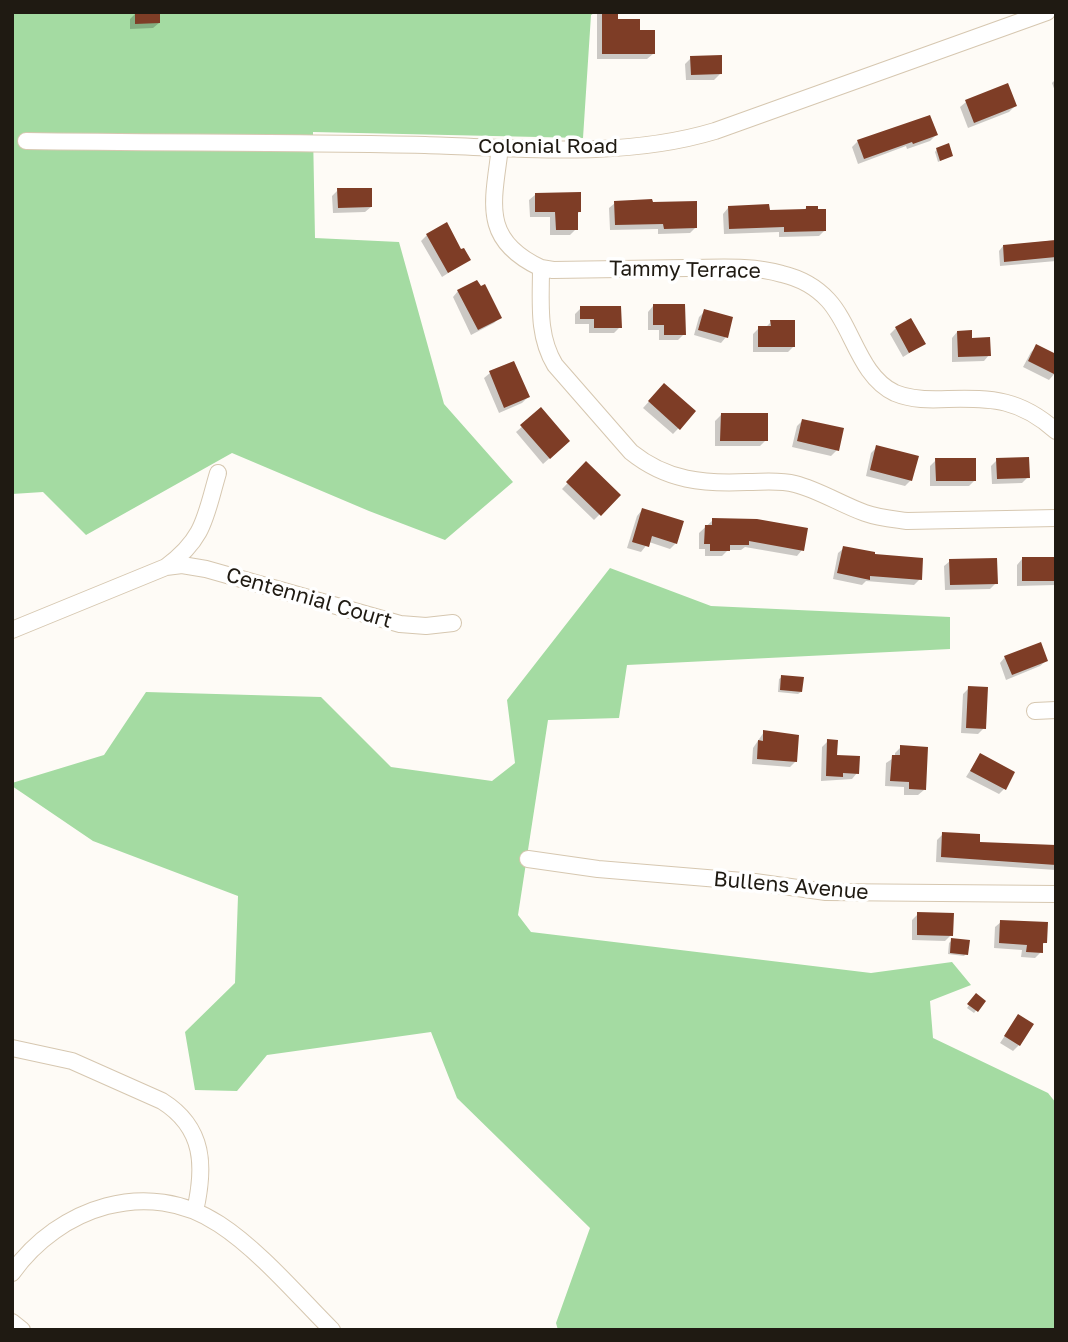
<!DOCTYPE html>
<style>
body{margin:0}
#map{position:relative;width:1068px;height:1342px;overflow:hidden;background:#fefbf6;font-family:"Golos Text",sans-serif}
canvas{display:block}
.frame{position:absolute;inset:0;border:14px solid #1f1a12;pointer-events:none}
</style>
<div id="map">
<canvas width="1068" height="1342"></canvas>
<div class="frame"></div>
</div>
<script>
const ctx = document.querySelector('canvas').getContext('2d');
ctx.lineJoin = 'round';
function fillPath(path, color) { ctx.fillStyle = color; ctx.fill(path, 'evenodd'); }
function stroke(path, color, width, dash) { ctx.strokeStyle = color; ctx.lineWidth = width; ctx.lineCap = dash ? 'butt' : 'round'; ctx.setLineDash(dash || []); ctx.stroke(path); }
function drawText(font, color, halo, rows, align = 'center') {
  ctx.font = font + ' "Golos Text",sans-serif'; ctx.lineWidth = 7; ctx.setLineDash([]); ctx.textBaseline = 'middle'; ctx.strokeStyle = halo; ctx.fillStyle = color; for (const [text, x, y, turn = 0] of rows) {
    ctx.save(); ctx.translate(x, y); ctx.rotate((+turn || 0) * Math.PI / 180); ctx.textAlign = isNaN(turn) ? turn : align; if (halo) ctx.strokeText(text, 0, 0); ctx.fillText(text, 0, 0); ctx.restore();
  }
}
fillPath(new Path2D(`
 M12 12H596L591 15 583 138 313 132 315 238 399 242 444 404 513 482 445 540 369 511 232 453 86 535 43 492 12 494Z
 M610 568 711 606 950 617V649L627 665 619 718 548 720 518 915 531 932 871 973 952 962 971 985 930 1001 933 1038 1048 1093 1056 1103V1330H558L556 1323 590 1228 457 1098 431 1032 267 1055 237 1091 195 1090 185 1032 235 983 238 896 93 841 12 786V783L104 755 146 692 321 697 391 767 492 781 515 763 507 700Z`), '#a4dba2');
fillPath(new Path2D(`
 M597 12H616V21L638 32 653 54 647 59H597Z
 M136 13 159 23 153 28 130 29V19Z
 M691 58 720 74 714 80H686L685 64Z
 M1056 79V94L1052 83Z
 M966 102 1015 106 1009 112 968 128 960 107Z
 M936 135 930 141 907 149 906 146 858 164 852 147 858 141Z
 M937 149 951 156 938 162 935 152Z
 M338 190 371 207 365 212 333 213 332 196Z
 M535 195 579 212 576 215V229L570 235H550V217H530L529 200Z
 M615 203 696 227 690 233 658 234V229L610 230 609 208Z
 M807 207 825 230 819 236 779 237V232L724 234 723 214 728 208 768 212 803 211Z
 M427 235 461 252 469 260 442 277 421 241Z
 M1056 240V261L1000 266 999 251 1003 246Z
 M458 291 500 317 494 323 471 335 453 297Z
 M653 306 684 334 678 340H659V330H648V312Z
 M581 308 620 327 614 333H589V324H575V314Z
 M705 311 726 337 721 343 694 335 699 317Z
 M771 322 794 346 788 352H753V334L759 328H765Z
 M896 328 924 344 903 357 890 334Z
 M957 332 971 340 989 355 984 361 952 362V338Z
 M1037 346 1056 372 1049 380 1023 367 1031 352Z
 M490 373 528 397 522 403 499 413 484 378Z
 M664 385 694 412 673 434 643 408Z
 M541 410 562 447 543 464 516 432Z
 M721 415 766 440 760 446H715V421Z
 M803 420 837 450 831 456 792 447 797 426Z
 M877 447 911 480 905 486 866 476 871 453Z
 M936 460 975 480 969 486H930V466Z
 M997 460 1028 477 1022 483 992 484 991 466Z
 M586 464 619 495 594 520 562 489Z
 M642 510 676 543 670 549 649 542 641 552 627 548 637 516Z
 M713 520 802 550 797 556 745 547 741 550H728L722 556H705V549H699V533Z
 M844 548 920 579 914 585 866 581 862 585 833 579 838 553Z
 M1022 559H1056V585L1017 586V565Z
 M950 561 996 583 990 589 945 590 944 566Z
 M1005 657 1046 661 1040 666 1006 680 1000 663Z
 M782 677 801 692 798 694 778 692 779 679Z
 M969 688 984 728 978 734 961 733 963 694Z
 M764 732 796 761 790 767 752 764 753 748Z
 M828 741 836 757 857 773 852 779 821 781 822 747Z
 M901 747 924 790 918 795H904V787L885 786 886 763 895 757V753Z
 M980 755 1005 788 999 794 966 777Z
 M943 834 978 843 1056 847V870L936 862 937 840Z
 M918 914 951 935 945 941 912 940V920Z
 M1001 922 1045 942 1041 946V952L1035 958 1021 957 1022 950 994 948 995 927Z
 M952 940 966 954 964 956 948 954 949 943Z
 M974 998 984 1001 974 1013 967 1008Z
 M1018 1016 1019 1045 1013 1051 1000 1043Z`), '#0003');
fillPath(new Path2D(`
 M135 12H160V23L135 24Z
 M602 12H618V19H640V30H655V54H602Z
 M722 55V74L691 75 690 56Z
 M1008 83 1017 106 974 123 965 100Z
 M930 115 938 135 913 144 912 142 864 159 857 140Z
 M949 143 953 156 940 161 936 148Z
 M337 188H372V207L338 208Z
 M581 192V212H578V230H556L555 212H535V193Z
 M652 199 653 202 697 201V228L664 229 663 224 615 225 614 201Z
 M769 204 770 210 806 209V206H818V209H826V231L784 232V227L729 229 728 206Z
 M447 222 461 249 464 248 471 260 448 273 426 234Z
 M1056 240V257L1004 262 1003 245Z
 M477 280 481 286 485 284 502 318 478 330 457 290Z
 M653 304H685L686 335H664V325H653Z
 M580 306H621L622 328H594V319H580Z
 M704 309 733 317 728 338 698 330Z
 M911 318 926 344 909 353 895 327Z
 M770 320H795V347H758V326H771Z
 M972 330V338L990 337 991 356 958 357 957 331Z
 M1036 344 1056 354V375L1028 361Z
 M514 361 530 397 504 408 489 371Z
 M664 383 696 411 680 430 648 401Z
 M541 407 570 441 550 459 520 425Z
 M721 413H768V441H720Z
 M802 419 844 428 839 451 797 441Z
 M876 445 919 456 912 481 870 470Z
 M1029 457 1030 478 997 479 996 458Z
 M935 458H976V481H936Z
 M586 461 621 495 601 516 566 482Z
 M642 508 684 521 677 544 652 536 649 547 632 542Z
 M712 518 757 519 808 528 804 551 749 541V545H730V551H710V544H704L705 525H712Z
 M843 546 875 552V554L923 558 922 580 870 576V580L837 573Z
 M1022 557H1056V581H1022Z
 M997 558 998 584 950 585 949 559Z
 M1041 642 1048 661 1012 675 1004 656Z
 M781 675 804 677 802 692 780 690Z
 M968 686 988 687 986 729 966 728Z
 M763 730 799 735 797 762 757 759 758 740 763 741Z
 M827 739 838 740 837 755 860 756 859 774 843 773V777L826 776Z
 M900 745 928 747 926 790 909 789V782L890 781 892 755H900Z
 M980 753 1015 772 1006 790 970 771Z
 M942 832 980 834V842L1056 845V865L941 857Z
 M917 912 954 913 953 936 917 935Z
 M1000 920 1048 922 1047 943H1043V953L1026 952 1027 945 999 943Z
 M951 938 970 940 968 955 950 953Z
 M976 993 986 1001 978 1012 967 1004Z
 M1018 1014 1034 1024 1020 1046 1004 1036Z`), '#7e3d26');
const minor = new Path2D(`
 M26 141C159 143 292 142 425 145 521 148 622 159 715 131L1047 12
 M500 148C493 203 481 240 541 268 541 302 537 335 555 365L631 452C667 481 704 484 747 482 764 482 780 480 795 484 819 490 842 505 865 513 879 518 893 519 907 521L1056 518
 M541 268 553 270C598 269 642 269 687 268 718 268 751 265 782 274 799 278 816 287 828 300 853 327 859 376 895 393 912 400 930 400 948 399 993 398 1020 399 1056 431
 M166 567 182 565 206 569 400 624 426 626 453 623
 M12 630 166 567C205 538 205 517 218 473
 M1035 711 1056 710
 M528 859 598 869 755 882 826 892 1056 894
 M12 1048 72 1061 162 1101C205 1128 205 1167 195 1211
 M12 1273C59 1207 148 1177 219 1224 259 1250 298 1296 332 1330
 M12 1322 22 1330`);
stroke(minor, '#d6c7b0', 18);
stroke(minor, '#fff', 16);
drawText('21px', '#1f1a12', '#fff', [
 ["Colonial Road",548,146],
 ["Tammy Terrace",685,270,1],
 ["Centennial Court",309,598,16],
 ["Bullens Avenue",791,886,5]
]);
</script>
